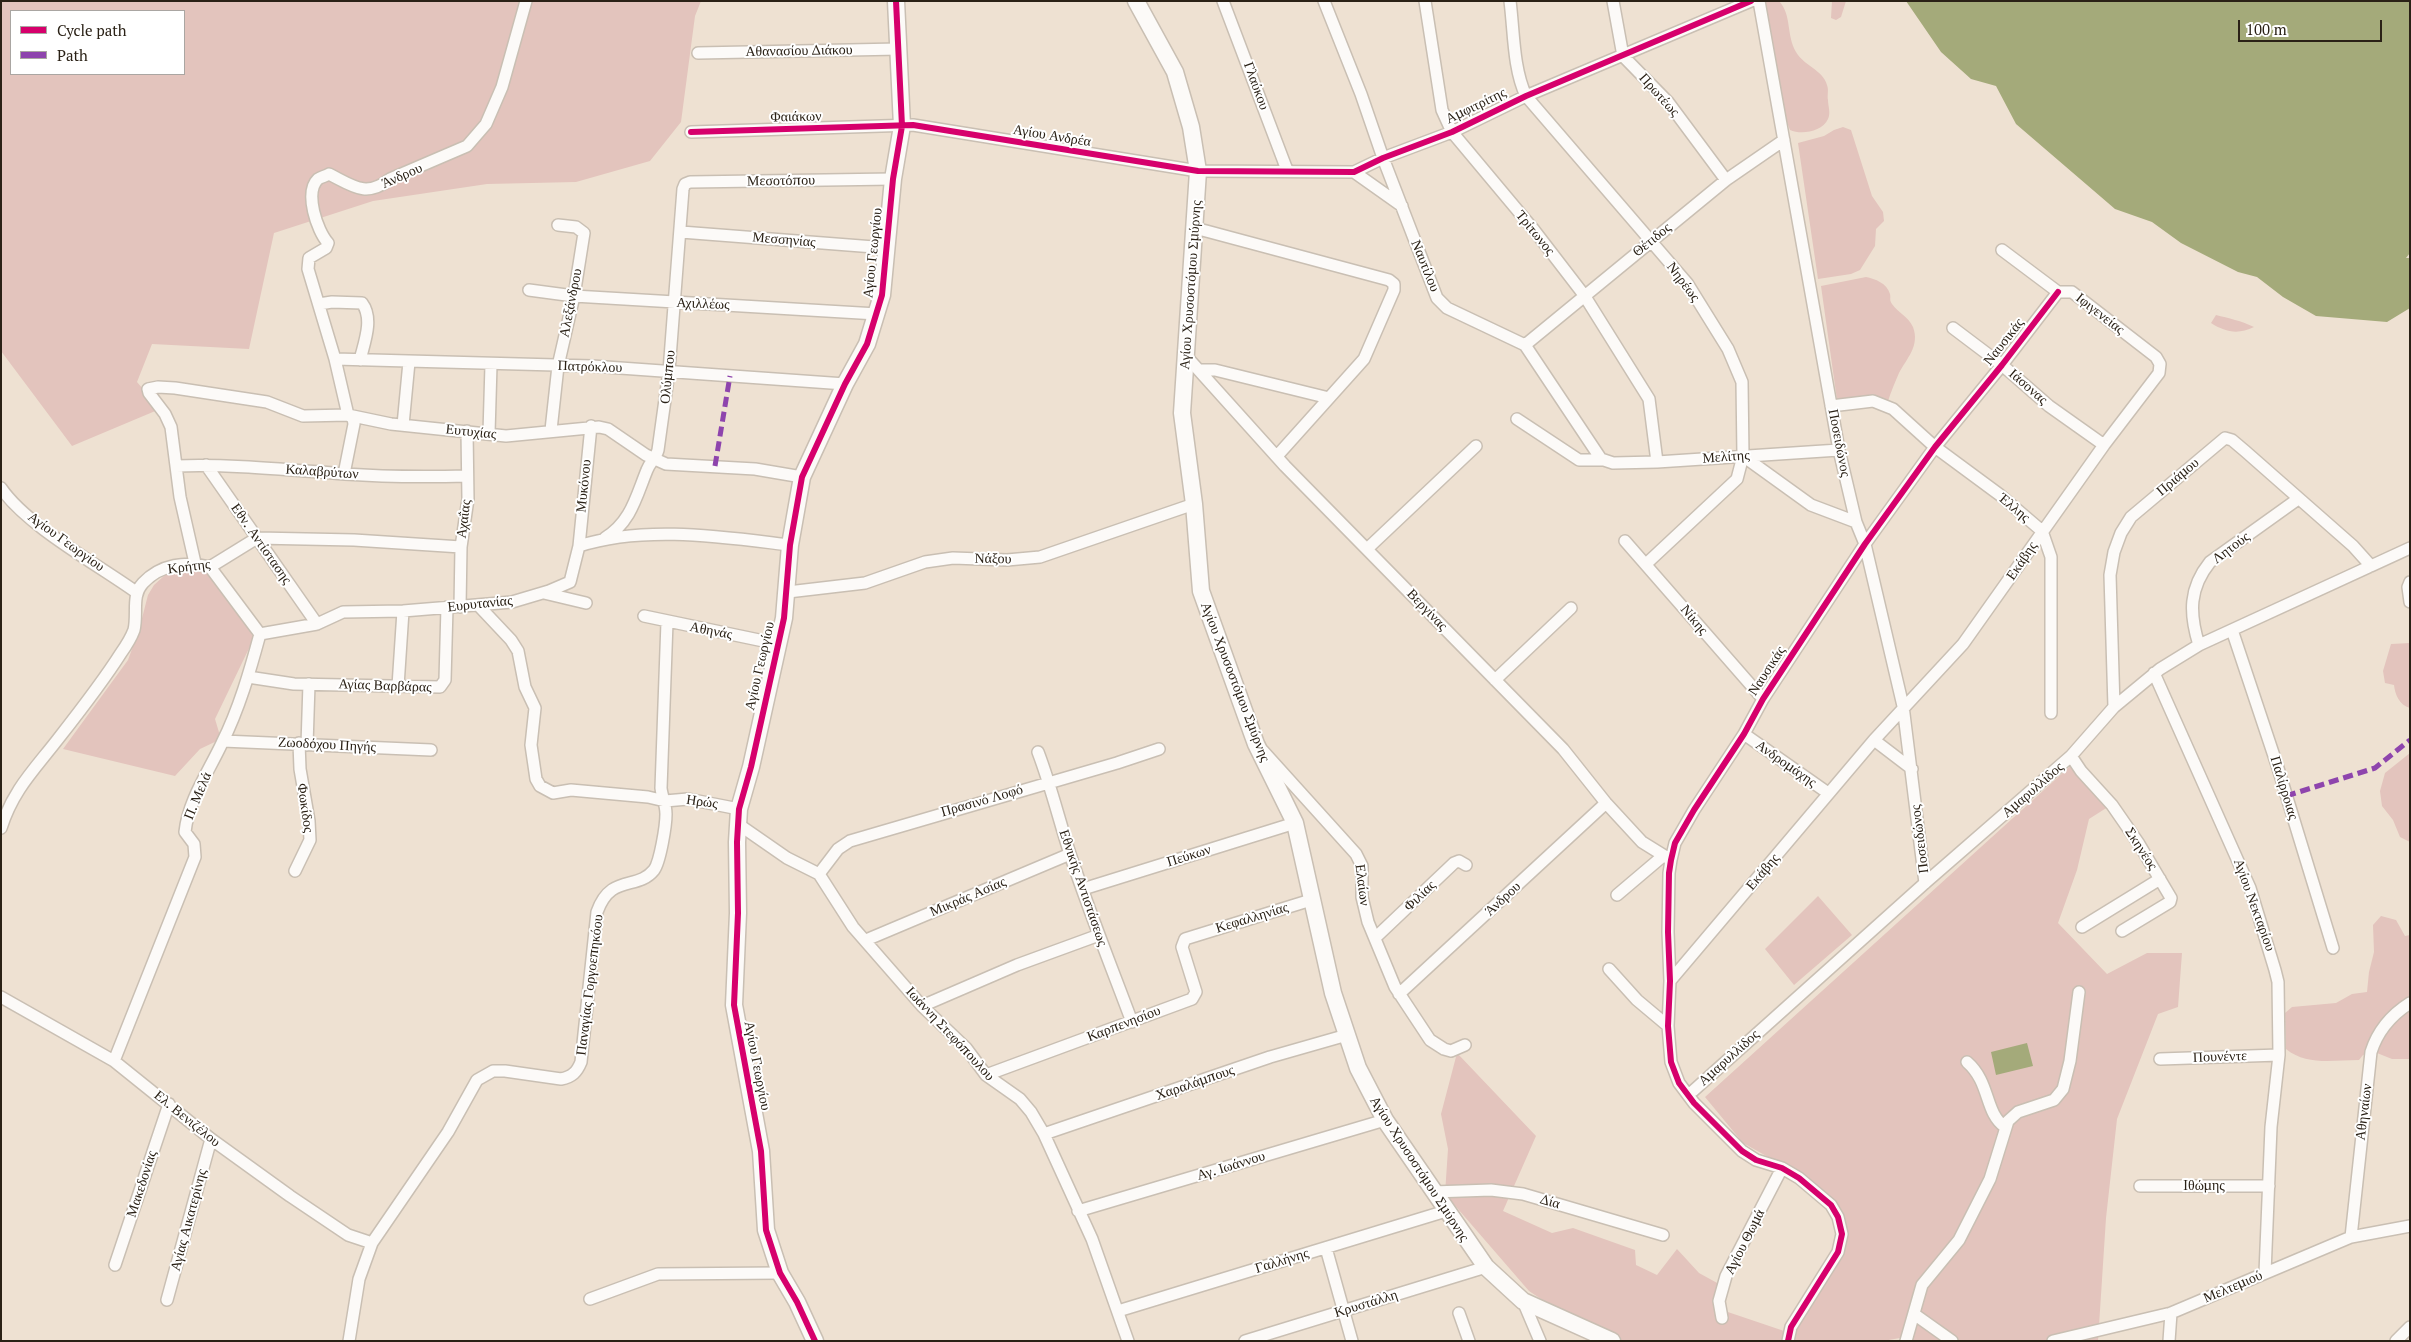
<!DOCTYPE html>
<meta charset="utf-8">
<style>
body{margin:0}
#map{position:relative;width:2411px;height:1342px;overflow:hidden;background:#eee1d2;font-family:"PT Serif",serif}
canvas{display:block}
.frame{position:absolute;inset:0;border:2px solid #2a2116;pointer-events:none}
.legend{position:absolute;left:10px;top:10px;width:175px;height:65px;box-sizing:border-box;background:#fff;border:1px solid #aaa6a2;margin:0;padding:6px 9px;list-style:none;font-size:15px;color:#2a2116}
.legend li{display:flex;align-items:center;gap:10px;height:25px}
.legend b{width:25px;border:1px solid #aaa6a2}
.scale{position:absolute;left:2238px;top:20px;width:144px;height:22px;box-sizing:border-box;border:2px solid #2a2116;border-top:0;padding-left:6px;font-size:15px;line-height:18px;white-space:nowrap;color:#2a2116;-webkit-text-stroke:4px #fff;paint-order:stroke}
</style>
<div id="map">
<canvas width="2411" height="1342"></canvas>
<div class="frame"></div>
<ul class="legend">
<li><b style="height:6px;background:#d6006c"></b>Cycle path</li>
<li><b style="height:6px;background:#8e44ad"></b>Path</li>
</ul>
<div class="scale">100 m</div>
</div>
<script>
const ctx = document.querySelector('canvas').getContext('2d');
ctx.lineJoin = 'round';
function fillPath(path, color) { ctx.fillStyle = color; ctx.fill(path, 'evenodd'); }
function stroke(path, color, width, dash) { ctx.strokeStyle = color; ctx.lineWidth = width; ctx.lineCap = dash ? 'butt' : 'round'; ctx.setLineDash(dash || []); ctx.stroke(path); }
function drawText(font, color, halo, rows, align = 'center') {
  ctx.font = font + ' "PT Serif",serif'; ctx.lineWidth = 4; ctx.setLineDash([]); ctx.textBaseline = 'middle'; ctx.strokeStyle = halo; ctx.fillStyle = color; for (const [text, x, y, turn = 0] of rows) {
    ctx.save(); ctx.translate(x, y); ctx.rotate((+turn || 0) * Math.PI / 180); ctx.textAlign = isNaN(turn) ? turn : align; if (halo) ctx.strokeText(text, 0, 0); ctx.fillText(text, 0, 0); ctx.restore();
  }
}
fillPath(new Path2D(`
 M1 1H701L695 16 681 122 650 161 576 182 487 184 373 201 274 233 249 349 152 344 137 382 160 409 72 446 1 351ZM11 11H184V74H11Z
 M1766 1H1779C1792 15 1786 35 1796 52 1803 65 1823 70 1827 85 1829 90 1827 95 1828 100 1828 106 1831 113 1828 119 1822 132 1801 135 1790 130L1784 115 1765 10Z
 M1832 1H1846L1841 17 1836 20 1831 18Z
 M1843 127 1851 130 1872 196 1883 212 1884 221 1876 229 1875 246 1860 270 1851 274 1818 279 1798 143 1824 136 1834 130Z
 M1866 277C1875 279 1887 283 1890 294 1891 298 1889 300 1892 304 1898 313 1908 316 1913 327 1920 346 1907 358 1899 373 1895 382 1891 392 1888 401L1837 400 1821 286Z
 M2216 315C2228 318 2242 321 2254 327 2238 335 2225 332 2211 323Z
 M192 566 207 571 234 604 254 638 215 719 221 739 200 749 175 776 63 749 128 660 139 630 148 595 154 585 165 575Z
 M2410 643V708C2399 705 2395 694 2394 685L2385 683 2383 671 2391 644Z
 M2410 753V842L2400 837 2393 820 2382 806 2380 791 2385 773Z
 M2077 760 2111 805 2089 819 2077 870 2058 923 2107 974 2147 953H2182L2178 1007 2158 1014 2117 1119 2106 1218 2098 1341H1900V1338L1883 1341H1604L1529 1291 1445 1194 1448 1149 1441 1114 1457 1053 1536 1136 1503 1211 1552 1233 1573 1228 1635 1250 1636 1265 1657 1275 1677 1249 1699 1273 1719 1284 1716 1308 1790 1333 1846 1243 1837 1210 1797 1173 1743 1143 1705 1097Z
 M1818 896 1852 935 1794 985 1765 949Z
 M2381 916 2396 920 2405 936 2410 935V1059H2392L2377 1053 2363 1055 2359 1060C2333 1060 2307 1066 2286 1049L2285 1013 2292 1007 2336 1003 2352 994 2367 992 2369 972 2374 952 2373 925Z`), '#e3c4bd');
fillPath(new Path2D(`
 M1906 1H2410V253L2406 258H2410V308L2387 322 2316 316 2283 297 2257 277 2238 272 2181 243 2152 222 2115 209 2016 124 1996 86 1971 79 1941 52Z
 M2027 1043 2033 1066 1996 1075 1991 1052Z`), '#a4aa7a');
const street = new Path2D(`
 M1223 1 1287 170
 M1324 1 1361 94 1383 158 1437 298 1447 308 1525 345 1601 459 1613 463 1657 462 1839 450
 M1425 1 1442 110 1452 132 1534 230 1584 295 1649 399 1657 462
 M1510 1C1514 32 1513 68 1526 96L1687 283 1728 349 1742 382 1743 456 1737 479 1646 564
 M1613 1 1623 56 1668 102 1726 180
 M1759 1 1839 450 1856 522 1865 544 1903 706 1925 883
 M698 53 899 49
 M691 132 913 125 1198 171 1354 172 1383 158 1452 132 1526 96 1751 1
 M1354 172 1402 206
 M1195 228 1389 280 1394 284V290L1364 359 1277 456
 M681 232 887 248
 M529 290 574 296 877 314
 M319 304 332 302 362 303C374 319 364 343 360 360
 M1953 328 2002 365 2049 406 2104 445
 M1525 345 1726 180 1784 140
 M1186 356 1285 466 1563 749 1606 803 1642 842 1671 860
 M335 359 592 366 845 384
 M1200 370H1215L1329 398
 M1831 406 1873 401 1893 409 1935 447 2000 495 2042 531 2051 557V713
 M1517 419 1579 460H1604
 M403 425 409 362
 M551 430 558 366 574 296 584 233 576 227 558 225
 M489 433 491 365
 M1743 456 1811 505 1856 522
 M206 465 317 624
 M176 466C233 464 288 470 345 474 386 477 426 477 467 476
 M344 474 354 424 353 418 348 415 335 359 308 269 309 258 326 248 328 243C317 231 304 192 318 179 321 177 326 176 329 174 353 186 366 198 390 179L467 146 486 124 502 87 526 1
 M1 488C27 526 97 564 136 592
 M605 538C631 522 636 497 647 470 650 462 656 458 658 450L669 371 683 189 685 184 690 182 893 179
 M1625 541 1763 699
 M579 546 591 426
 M1367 549 1476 446
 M195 563 180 497 171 427 165 414 149 393 148 389 158 387 175 388 267 402 303 416 348 415 391 424 506 436 599 427 608 429 646 455 666 464 755 469 802 477
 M2410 582 2408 587 2410 602
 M788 592 865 583 925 562 953 558 1007 560 1040 557 1194 504
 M544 593 586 603
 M478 605 511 640 518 651 525 687 535 708 531 745 536 779 540 786 553 793 571 790 648 797 665 801 688 799 739 809
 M460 607 461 547 468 499 467 431
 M644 616 778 644
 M2232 630 2278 768 2333 948
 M260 634 317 624 343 612 403 611 512 602 549 591 570 582 579 546C645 525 722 537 790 545
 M2199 645C2189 613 2189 588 2210 562L2298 499
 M2154 673 2250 888 2275 970 2278 982 2279 1055 2271 1127 2265 1273
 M248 677 294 684 440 687 445 680 447 607
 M1495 680 1571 608
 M398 686 403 611
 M2114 707 2110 575 2114 552 2121 533 2131 517 2225 438 2232 440 2245 451 2353 546 2371 566
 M1744 734 1828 793
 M1874 740 1912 769
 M223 741 431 750
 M307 745 309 684
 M1263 751 1356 854 1362 866V897L1368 922 1395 987 1430 1040 1444 1049 1451 1051 1465 1045
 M1038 752C1051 786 1059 820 1070 854 1089 911 1111 966 1132 1022
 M2071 756 2081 771 2112 805 2139 844 2171 898 2170 902 2122 931
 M738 824 787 858 819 874 853 927 922 1006 966 1048 986 1075 1020 1099 1031 1112 1044 1134 1092 1239 1128 1341
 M1 828C13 790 34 770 58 739 80 711 102 683 121 653 126 646 131 638 134 630 138 613 131 596 143 583 161 564 186 561 210 567L257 538 354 540 461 547
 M295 871 310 840 309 821 300 769 299 743
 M819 874 838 849 850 841 1117 763 1159 749
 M1083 889 1295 823
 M1617 895 1663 856
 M2082 927 2160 879
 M1375 938 1454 863 1459 861 1466 865
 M866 940 1070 854
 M1609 969 1637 1000 1668 1026
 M1670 981 1874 740 1963 644 2104 445 2159 373 2160 364 2156 357 2072 292H2058L2002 250
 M1399 994 1606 803
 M1 997 114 1061 211 1139 290 1196 348 1235 372 1243
 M922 1006 1017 965 1099 935
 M2160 1059 2279 1055
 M114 1061 195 857 194 844 185 832C188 801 209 771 222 743 239 709 250 671 260 634L210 567
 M1967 1062C1991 1083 1984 1112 2005 1127
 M986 1075 1192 999 1196 992 1182 947 1185 939 1311 900
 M1693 1091 1925 883 2071 756 2114 707 2160 669 2199 645 2410 548
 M1044 1134 1270 1057 1347 1035
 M2140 1186H2269
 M1433 1192 1491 1190 1523 1194 1663 1235
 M1078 1211 1385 1120
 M2351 1237 2371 1052C2378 1030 2391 1015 2410 1003
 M1326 1248 1352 1341
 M115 1265 169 1104
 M590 1299 658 1274 780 1273
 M167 1300 211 1139
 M1523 1301 1540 1341
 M1118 1311 1446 1211
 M1459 1313 1469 1341
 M1914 1314 1952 1341
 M1722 1318 1719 1301 1726 1276 1782 1168
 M349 1341 359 1279 372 1243 448 1132 477 1080 493 1071H505L561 1079C572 1077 577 1072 581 1062L597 912C611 873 637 891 654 870 660 862 666 826 666 814 666 804 662 797 661 788L667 622
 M1245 1341 1486 1267
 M1788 1341 1791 1327 1838 1252 1842 1234 1838 1217 1831 1205 1799 1178 1782 1168 1756 1160 1742 1151 1694 1103 1679 1083 1671 1062 1668 1026 1670 981 1668 932 1669 873 1671 860 1675 843 1694 810 1744 734 1763 699 1865 544 1935 447 2002 365 2058 292
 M1906 1341 1922 1285 1959 1240 1990 1179 2008 1121 2018 1112 2054 1100 2063 1089 2070 1061 2079 992
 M2053 1341 2171 1313 2351 1237 2410 1226
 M2169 1341 2171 1313
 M2396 1341 2410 1327`);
const secondary = new Path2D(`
 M1136 1 1175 72 1191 127 1198 171 1182 413 1194 504 1201 591 1256 744 1295 823 1333 993 1358 1068 1385 1120 1486 1267 1523 1301 1612 1341
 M815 1341 797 1302 780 1273 766 1230 761 1151 734 1005 738 913 737 842 739 809 751 767 784 618 790 545 802 477 845 384 867 344 882 295 893 179 902 126 896 1`);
stroke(street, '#c9bfb3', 14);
stroke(secondary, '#c9bfb3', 19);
stroke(street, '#fcfaf8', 11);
stroke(secondary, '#fcfaf8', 16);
stroke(new Path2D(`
 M715 466 730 376
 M2286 796 2375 768 2410 740`), '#8e44ad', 5, [10, 5]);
stroke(new Path2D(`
 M691 132 913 125 1198 171 1354 172 1383 158 1452 132 1526 96 1751 1
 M815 1341 797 1302 780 1273 766 1230 761 1151 734 1005 738 913 737 842 739 809 751 767 784 618 790 545 802 477 845 384 867 344 882 295 893 179 902 126 896 1
 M1788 1341 1791 1327 1838 1252 1842 1234 1838 1217 1831 1205 1799 1178 1782 1168 1756 1160 1742 1151 1694 1103 1679 1083 1671 1062 1668 1026 1670 981 1668 932 1669 873 1671 860 1675 843 1694 810 1744 734 1763 699 1865 544 1935 447 2002 365 2058 292`), '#d6006c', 6);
drawText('14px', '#2a2116', '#fff', [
 ["Αθανασίου Διάκου",799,51,-1],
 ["Γλαύκου",1256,86,70],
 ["Πρωτέως",1659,95,48],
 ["Αμφιτρίτης",1476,106,-26],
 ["Φαιάκων",796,117,-1],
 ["Αγίου Ανδρέα",1052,136,9],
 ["Άνδρου",402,176,-24],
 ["Μεσοτόπου",781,181,-1],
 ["Τρίτωνος",1535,233,51],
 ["Μεσσηνίας",784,240,5],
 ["Θέτιδος",1652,240,-39],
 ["Αγίου Γεωργίου",873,253,-84],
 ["Ναυτίλου",1425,266,68],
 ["Νηρέως",1683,282,53],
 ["Αγίου Χρυσοστόμου Σμύρνης",1191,285,-86],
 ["Αλεξάνδρου",571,303,-79],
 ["Αχιλλέως",703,304,2],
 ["Ιφιγενείας",2100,314,38],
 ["Ναυσικάς",2004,342,-52],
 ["Πατρόκλου",590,367,2],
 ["Ολύμπου",668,377,-84],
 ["Ιάσονας",2028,387,41],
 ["Ευτυχίας",471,432,6],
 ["Ποσειδώνος",1839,443,79],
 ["Μελίτης",1726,457,-4],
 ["Καλαβρύτων",322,472,4],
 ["Πριάμου",2178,477,-40],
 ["Μυκόνου",584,486,-84],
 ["Έλλης",2014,508,40],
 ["Αχαΐας",464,519,-83],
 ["Αγίου Γεωργίου",66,542,36],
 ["Εθν. Αντίστασης",261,544,55],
 ["Λητούς",2231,548,-37],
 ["Νάξου",993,559,1],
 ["Εκάβης",2022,561,-56],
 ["Κρήτης",189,567,-7],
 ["Ευρυτανίας",480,604,-6],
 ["Βεργίνας",1427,610,46],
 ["Νίκης",1694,620,50],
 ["Αθηνάς",711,631,11],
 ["Αγίου Γεωργίου",760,666,-77],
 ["Ναυσικάς",1767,671,-57],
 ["Αγίου Χρυσοστόμου Σμύρνης",1235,682,69],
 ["Αγίας Βαρβάρας",385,686,2],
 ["Ζωοδόχου Πηγής",327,745,3],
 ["Ανδρομάχης",1786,764,35],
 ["Παλίρροιας",2284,788,73],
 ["Αμαρυλλίδος",2033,790,-41],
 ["Π. Μελά",198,796,-67],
 ["Πρασινό Λοφό",982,801,-16],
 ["Ηρώς",702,802,8],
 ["Φωκίδος",305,808,82],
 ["Ποσειδώνος",1920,839,-97],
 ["Σκηνέος",2141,849,57],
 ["Πεύκων",1189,856,-17],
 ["Εκάβης",1763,872,-50],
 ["Ελαίων",1362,885,83],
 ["Εθνικής Αντιστάσεως",1083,888,71],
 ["Φιλίας",1420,896,-44],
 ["Μικράς Ασίας",968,897,-23],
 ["Άνδρου",1503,899,-43],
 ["Αγίου Νεκταρίου",2254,905,70],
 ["Κεφαλληνίας",1252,918,-17],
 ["Παναγίας Γοργοεπηκόου",590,985,-83],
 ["Καρπενησίου",1124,1024,-21],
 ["Ιωάννη Στεφόπουλου",950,1034,47],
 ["Πουνέντε",2220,1057,-2],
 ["Αμαρυλλίδος",1729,1058,-42],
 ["Αγίου Γεωργίου",757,1066,79],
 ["Χαραλάμπους",1195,1083,-19],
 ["Αθηναίων",2364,1112,-83],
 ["Ελ. Βενιζέλου",187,1119,39],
 ["Αγ. Ιωάννου",1231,1166,-17],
 ["Αγίου Χρυσοστόμου Σμύρνης",1419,1169,57],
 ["Μακεδονίας",142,1184,-72],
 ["Ιθώμης",2204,1186],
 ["Δία",1550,1202,16],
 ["Αγίας Αικατερίνης",189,1220,-75],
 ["Αγίου Θωμά",1745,1242,-63],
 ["Γαλλήνης",1282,1261,-17],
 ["Μελτεμιού",2233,1287,-23],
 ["Κρυστάλλη",1366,1304,-17]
]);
</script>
